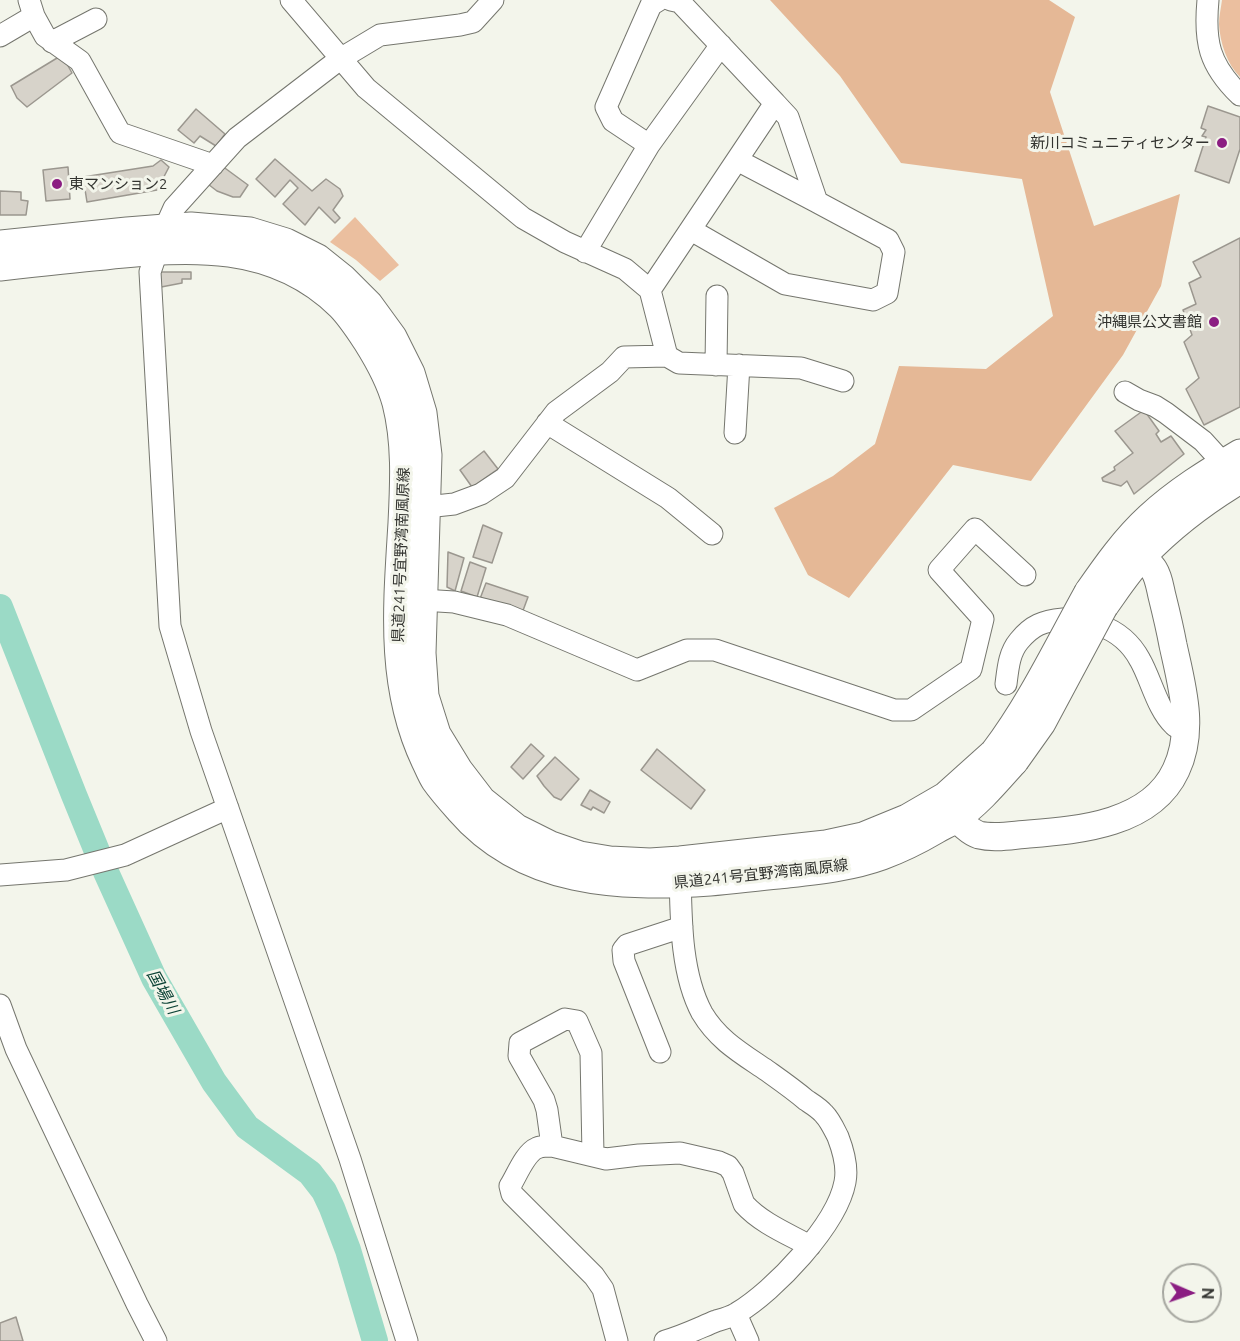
<!DOCTYPE html>
<meta charset="utf-8">
<style>
body{margin:0}
#map{position:relative;width:1240px;height:1341px;overflow:hidden;background:#f3f5eb;font-family:Ubuntu,sans-serif}
canvas{display:block}
.north{position:absolute;left:1162px;top:1263px;width:60px;height:60px;box-sizing:border-box;background:#f3f5eb;border:2px solid #a6a7a0;border-radius:50%;rotate:92deg;font-size:16px;font-weight:700;line-height:24px;text-align:center;color:#32332f}
.north::after{content:'';display:block;margin:auto;width:21px;height:27px;background:#8b1e82;clip-path:polygon(50% 0,100% 100%,50% 72%,0 100%)}
</style>
<div id="map">
<canvas width="1240" height="1341"></canvas>
<div class="north">N</div>
</div>
<script>
const ctx = document.querySelector('canvas').getContext('2d');
ctx.lineJoin = 'round';
function fillPath(path, color) { ctx.fillStyle = color; ctx.fill(path, 'evenodd'); }
function stroke(path, color, width, dash) { ctx.strokeStyle = color; ctx.lineWidth = width; ctx.lineCap = dash ? 'butt' : 'round'; ctx.setLineDash(dash || []); ctx.stroke(path); }
function drawText(font, color, halo, rows, align = 'center') {
  ctx.font = font + ' Ubuntu,"Noto Sans JP",sans-serif'; ctx.lineWidth = 6; ctx.setLineDash([]); ctx.textBaseline = 'middle'; ctx.strokeStyle = halo; ctx.fillStyle = color; for (const [text, x, y, turn = 0] of rows) {
    ctx.save(); ctx.translate(x, y); ctx.rotate((+turn || 0) * Math.PI / 180); ctx.textAlign = isNaN(turn) ? turn : align; if (halo) ctx.strokeText(text, 0, 0); ctx.fillText(text, 0, 0); ctx.restore();
  }
}
fillPath(new Path2D(`
 M1222 0H1240V77C1227 64 1220 43 1219 24 1219 16 1221 8 1222 0Z
 M355 217 399 265 380 281 356 260 330 242Z`), '#ebbf9f');
fillPath(new Path2D(`
 M770 0H1049L1075 17 1050 92 1094 226 1180 194 1161 286 1123 355 1031 481 953 465 849 598 808 575 774 508 833 476 875 444 899 366 986 369 1053 316 1022 179 901 163 840 76Z`), '#e5b896');
stroke(new Path2D(`
 M0 607 74 795 101 861 154 978 214 1082 247 1127 310 1173 324 1191 332 1208 348 1250 375 1341`), '#9bdac6', 26);
const building = new Path2D(`
 M62 55 72 73 27 107 17 98 11 86Z
 M1208 106 1240 117V149L1229 183 1195 171 1206 137 1202 136 1206 130 1201 128Z
 M196 109 225 134 216 146 200 136 194 143 178 130Z
 M275 159 312 191 326 179 340 189 343 196 333 210 340 218 335 223 319 207 305 225 283 204 298 188 290 180 275 197 256 179Z
 M161 160 169 167 157 190 87 202 83 177 153 166Z
 M218 163 248 185 240 197H233L217 191 204 181Z
 M68 167 70 199 46 201 43 170Z
 M0 191 21 192V200L28 201 26 215H0Z
 M1240 238V407L1204 425 1186 389 1199 378 1184 342 1192 335 1183 310 1196 304 1189 283 1201 277 1193 262Z
 M157 272H191V279H182V283L156 288Z
 M1144 410 1159 431 1156 434 1161 442 1171 436 1184 454 1134 494 1127 481 1121 486 1103 481 1102 478 1115 470 1114 467 1133 453 1115 431Z
 M484 451 498 469 472 487 460 470Z
 M483 525 502 533 492 563 473 557Z
 M448 552 464 558 455 591 447 587Z
 M470 562 486 568 477 597 461 591Z
 M486 583 528 597 521 616 478 604Z
 M531 744 544 756 523 779 511 767Z
 M657 749 705 790 691 809 641 770Z
 M555 757 579 779 561 800 554 797 544 786 537 776Z
 M590 790 610 802 604 813 593 807 591 810 581 805Z
 M16 1317 23 1341H0V1323Z`);
fillPath(building, '#d7d3ca');
stroke(building, '#9b978f', 1.5);
const minor = new Path2D(`
 M29 0 34 16 45 36 80 61 120 133 213 165
 M291 0 366 88 523 218 565 242 625 269 650 290 667 356 624 357 610 372 556 412 505 478 481 494 454 504 426 507
 M1208 0C1204 42 1209 65 1240 95
 M0 36 34 16
 M52 42 96 19
 M649 145 613 121 606 107 651 5 659 0
 M737 160 817 202
 M691 230 785 284 873 300 887 293 894 252 888 240 817 202 788 117 775 103
 M585 252 649 145 721 45
 M650 290 775 103 680 2 671 0
 M667 356 679 363 801 368 843 381
 M716 365 717 296
 M1125 392 1139 400 1155 406 1166 413 1203 441 1223 463
 M547 423 668 498 712 534
 M735 433 739 365
 M422 600 454 602 507 615 637 670 687 650H715L894 710H911L971 669 983 619 939 570 975 529 1025 575
 M1006 684C1008 668 1009 653 1019 641 1032 625 1043 621 1063 619 1074 618 1088 620 1099 625 1116 631 1131 643 1140 660 1151 679 1157 709 1174 725 1177 728 1181 729 1186 731
 M0 875 66 870 125 855 228 808
 M0 1005 16 1049 137 1304 156 1341
 M660 1052 624 961 623 950 627 945 682 927
 M552 1146 547 1110 544 1100 519 1056 520 1043 565 1019 577 1021 591 1053 593 1155
 M736 1314 748 1341
 M407 1341 350 1159 201 731 170 626 150 272 165 228 174 208 237 138 340 59 380 35 460 25 473 22 493 0
 M617 1341 603 1289 594 1276 512 1194 510 1186C517 1175 525 1153 537 1148 541 1146 547 1146 552 1146L606 1159 639 1155 680 1153 719 1162 728 1166 733 1173 744 1204C761 1223 788 1234 810 1246
 M665 1341C683 1336 699 1328 716 1321 723 1319 731 1317 737 1313 774 1291 837 1225 845 1182 848 1167 843 1150 838 1137 834 1129 830 1120 824 1114 819 1108 812 1104 806 1100 793 1089 780 1080 766 1070 741 1053 718 1040 702 1013 680 972 681 915 680 870`);
const major = new Path2D(`
 M0 244 127 231 165 228 191 226 250 231 286 242 318 258 343 278 369 304 393 337 411 373 423 413 428 455 422 653 425 696 437 734 459 770 482 800 517 828 551 845 580 855 610 860 650 862 680 860 826 844 863 836 907 818 945 796 994 752
 M0 267C35 263 70 259 105 256 190 247 274 241 340 306 350 316 359 330 367 342 379 361 390 381 396 403 406 442 404 483 402 523 397 605 389 685 425 761 428 767 431 775 435 781 442 791 451 801 459 810 524 885 619 888 710 882 733 880 756 877 778 875 813 871 849 868 882 856 901 849 919 840 936 830 943 826 950 823 956 819 979 803 997 781 1015 761
 M1088 592C1106 566 1125 539 1149 517 1176 492 1208 472 1240 453
 M1104 607C1117 589 1129 570 1144 555 1172 526 1205 501 1240 480
 M945 806C955 815 966 831 979 835 995 839 1013 835 1029 834 1080 830 1151 824 1176 770 1195 730 1182 686 1173 645 1170 629 1166 612 1162 596 1160 588 1159 578 1154 570 1151 565 1146 561 1142 556`);
stroke(minor, '#75766e', 23);
stroke(major, '#75766e', 29);
stroke(minor, '#fff', 21);
stroke(major, '#fff', 27);
const majorBridge = new Path2D(`
 M994 752C1031 703 1058 646 1088 592
 M1015 761 1042 723 1104 607`);
stroke(majorBridge, '#75766e', 29, []);
stroke(majorBridge, '#fff', 27);
for (const [x, y, r, color] of [
 [1222,143,6,"#8b1e82"],
 [57,184,6,"#8b1e82"],
 [1214,322,6,"#8b1e82"]
]) { const dot = new Path2D(); dot.arc(x, y, r, 0, 2 * Math.PI); ctx.fillStyle = color; ctx.fill(dot); stroke(dot, '#f3f5eb', 2); }
drawText('15px', '#32332f', '#f3f5eb', [
 ["新川コミュニティセンター",1210,143],
 ["東マンション2",69,184,"left"],
 ["沖縄県公文書館",1202,322]
], 'right');
drawText('15px', '#32332f', '#f3f5eb', [
 ["県道241号宜野湾南風原線",401,555,-88],
 ["県道241号宜野湾南風原線",761,874,-6]
]);
drawText('italic 16px', '#0c4336', '#f3f5eb', [
 ["国場川",163,992,61]
]);
</script>
